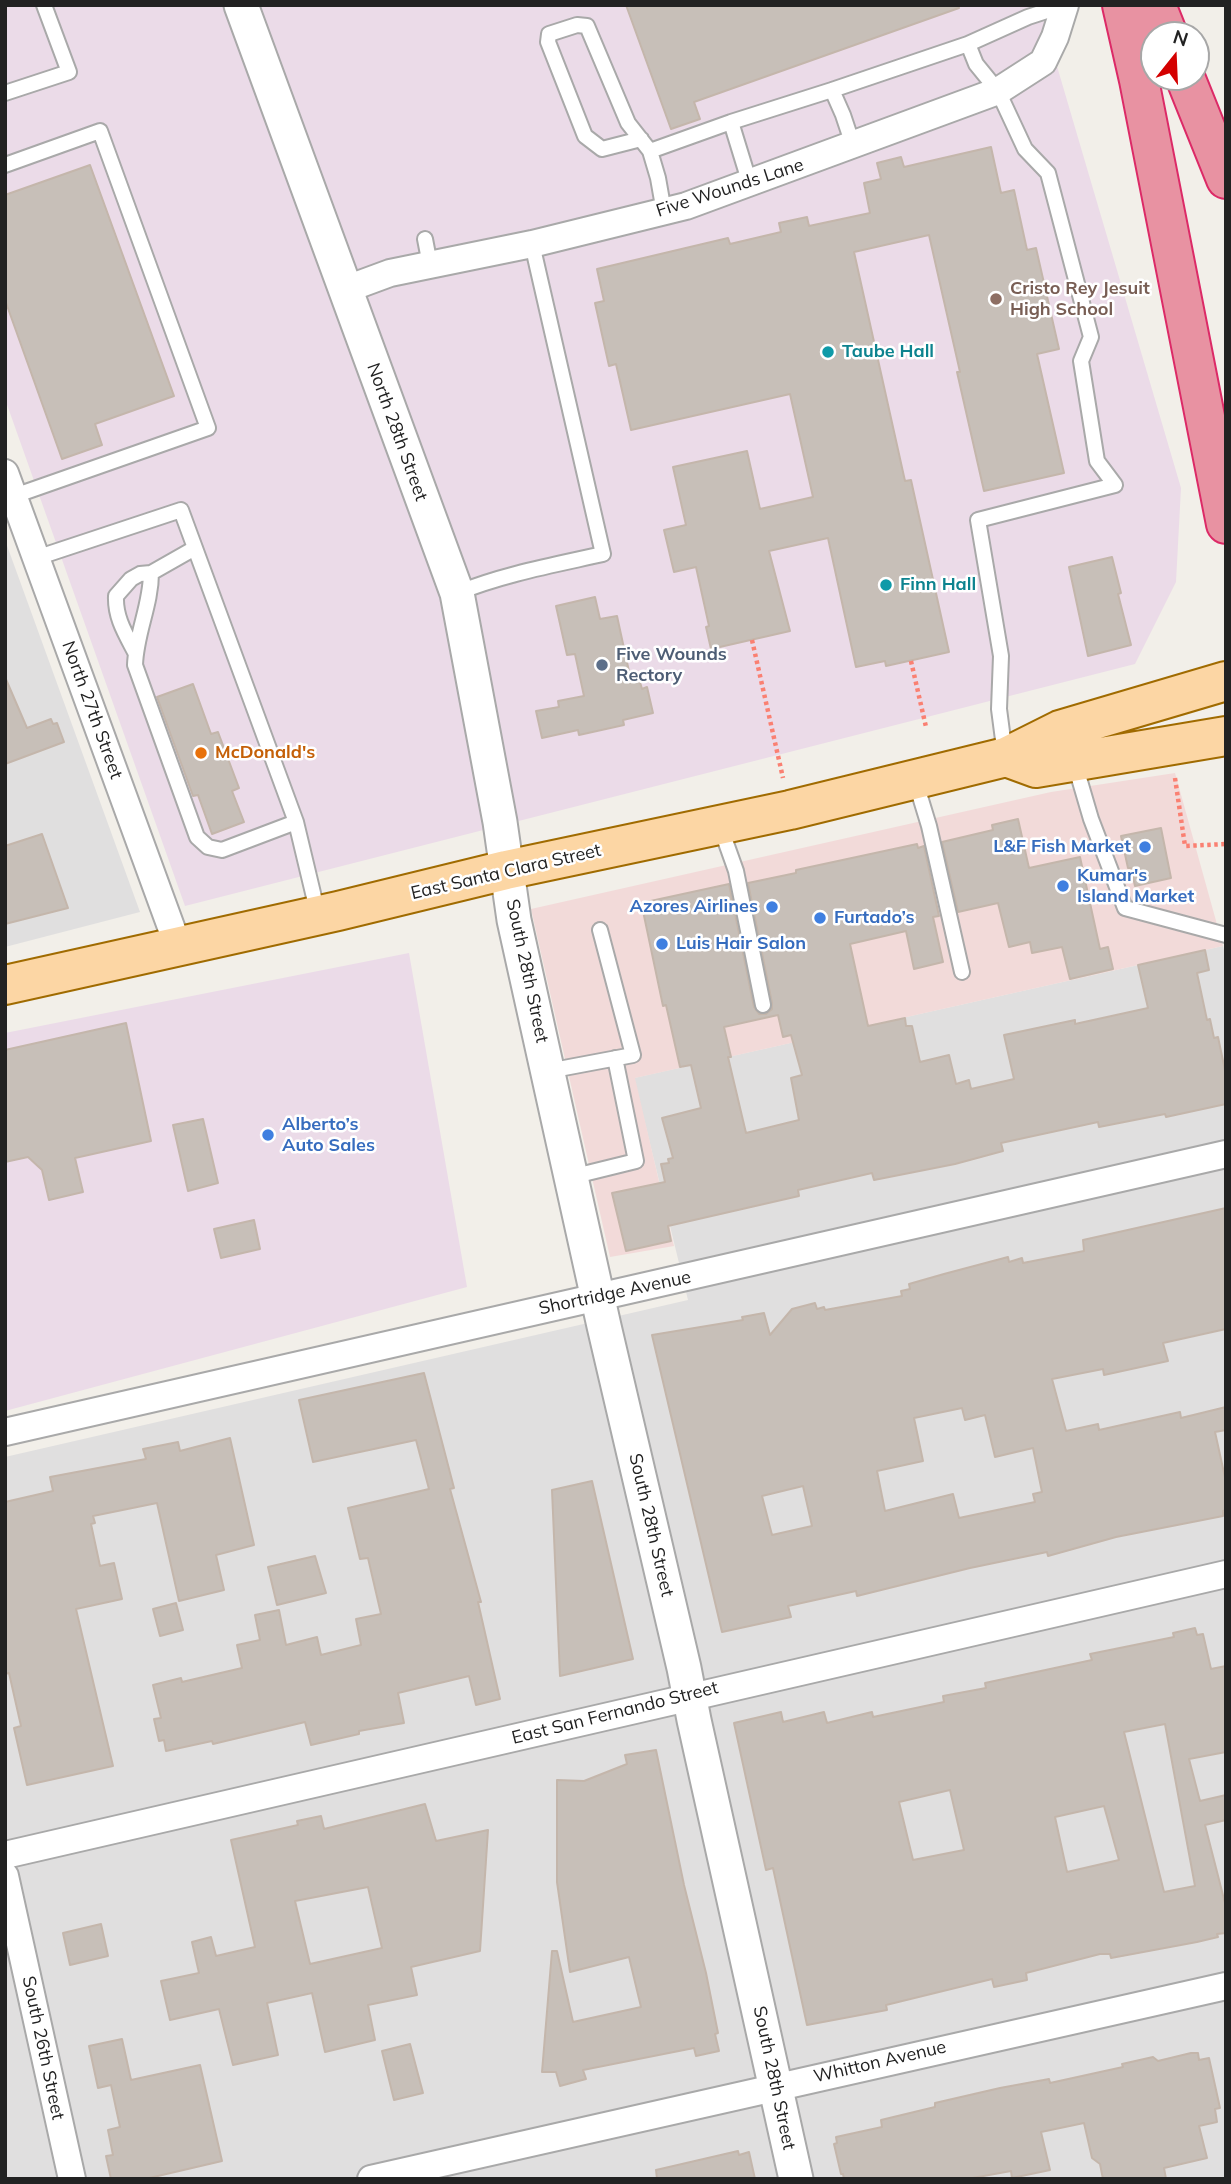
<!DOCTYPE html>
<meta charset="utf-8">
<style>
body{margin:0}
#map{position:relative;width:1231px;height:2184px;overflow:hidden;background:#f2efe9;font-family:Mulish,sans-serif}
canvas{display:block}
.frame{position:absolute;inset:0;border:7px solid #222;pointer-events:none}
.north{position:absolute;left:1140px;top:21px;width:70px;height:70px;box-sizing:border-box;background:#fff;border:2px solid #a7a7a7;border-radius:50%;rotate:18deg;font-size:19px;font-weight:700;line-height:28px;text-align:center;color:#222}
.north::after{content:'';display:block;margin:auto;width:24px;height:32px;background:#d40000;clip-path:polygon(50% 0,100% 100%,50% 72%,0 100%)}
</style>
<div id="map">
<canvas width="1231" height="2184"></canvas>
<div class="frame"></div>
<div class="north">N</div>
</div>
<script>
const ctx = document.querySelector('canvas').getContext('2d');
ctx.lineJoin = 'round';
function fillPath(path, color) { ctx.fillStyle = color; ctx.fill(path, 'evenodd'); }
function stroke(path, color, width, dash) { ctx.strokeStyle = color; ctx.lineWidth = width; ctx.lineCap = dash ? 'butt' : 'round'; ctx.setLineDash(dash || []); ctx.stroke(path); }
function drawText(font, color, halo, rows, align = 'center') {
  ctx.font = font + ' Mulish,sans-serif'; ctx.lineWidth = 5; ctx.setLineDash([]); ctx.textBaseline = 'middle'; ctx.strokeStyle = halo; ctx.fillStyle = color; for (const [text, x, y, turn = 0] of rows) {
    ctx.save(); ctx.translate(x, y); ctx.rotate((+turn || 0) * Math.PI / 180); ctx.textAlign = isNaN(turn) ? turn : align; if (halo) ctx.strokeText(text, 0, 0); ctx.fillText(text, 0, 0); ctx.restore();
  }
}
fillPath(new Path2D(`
 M5 540 140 912 5 947Z
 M1223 946 1226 957V2179H5V1457L688 1300 634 1078Z`), '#e0dfdf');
fillPath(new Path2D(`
 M1175 773 1223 946 635 1078 674 1246 610 1257 531 909 1051 792Z`), '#f2dad9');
fillPath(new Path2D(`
 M5 5H1039L1181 488 1176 582 1135 664 185 906 5 399Z
 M409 953 467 1287 5 1411V1033Z`), '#ebdbe8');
const building = new Path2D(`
 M626 5H958L959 8 694 102 700 119 671 129Z
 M991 147 1001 193 1014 190 1027 250 1036 248 1059 349 1037 354 1064 473 984 491 957 372H960L929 235 854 252 905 481 911 480 949 652 886 666 885 661 856 667 828 538 769 551 790 631 711 649 706 627 709 626 696 567 674 572 664 530 686 525 673 467 747 451 760 509 813 497 790 394 631 430 616 364 609 366 595 303 604 301 597 269 728 238 730 244 781 232 779 223 807 217 809 226 870 213 864 183 881 179 877 163 901 157 904 167Z
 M90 165 174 396 95 424 102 445 62 459 5 300V195Z
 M1112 557 1121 593 1118 594 1131 645 1088 656 1069 567Z
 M595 597 600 619 617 616 630 676 638 675 642 689 647 687 653 713 623 720 624 725 579 735 578 730 542 738 536 711 559 707 558 701 584 696 575 654 567 655 556 606Z
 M5 677 27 728 51 719 53 724 57 723 64 742 5 764Z
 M193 684 211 734 218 732 239 788 232 791 244 822 212 834 198 795 193 796 157 697Z
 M1018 819 1029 868 1080 857 1100 949 1108 947 1113 969 1070 979 1062 947 1032 953 1030 942 1009 947 998 903 958 912 942 842 993 830 992 825Z
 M1161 828 1171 878 1135 886 1131 868H1128L1121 836Z
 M42 834 68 908 5 924V846Z
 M917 844 918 848 924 846 939 916 933 917 943 962 914 969 906 931 850 944 868 1026 905 1018 906 1026H912L920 1062 949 1055 956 1084 969 1080 971 1089 1014 1079 1004 1035 1075 1020V1024L1148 1008 1138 965 1205 950 1209 970 1197 973 1207 1020 1210 1019 1214 1038 1218 1037 1226 1075V1104L1166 1117 1165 1114 1099 1127 1098 1122 1001 1143 1003 1151 955 1164 874 1180 872 1173 798 1190 799 1196 668 1226 671 1241 626 1251 612 1193 665 1182 661 1164 669 1163 668 1159 673 1158 662 1118 701 1108 691 1065 680 1067 666 1005 663 1006 643 911 647 910 646 902 729 884 754 1007 759 1014H766L772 1009V1003L748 883 796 873V870ZM778 1015 783 1037 791 1035 802 1075 791 1078 799 1120 746 1133 728 1057H731L724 1027Z
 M126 1023 151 1141 75 1158 83 1192 49 1200 42 1170 28 1157 5 1162V1050Z
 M203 1119 218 1183 188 1191 173 1125Z
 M1226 1208V1329L1163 1343 1168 1361 1104 1375 1103 1369 1052 1379 1066 1431 1098 1424 1099 1430 1180 1412 1181 1418 1226 1407V1430L1215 1432 1226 1482V1510L1223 1511V1516L1116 1537 1048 1556 1047 1552 970 1568 857 1596 856 1591 788 1606 791 1617 722 1632 652 1335 743 1320 742 1317 764 1313 770 1335 792 1309 815 1303 817 1309 824 1307 825 1310 902 1296 901 1291 910 1289 909 1284 944 1274 1008 1257 1009 1262 1022 1258 1023 1263 1084 1251 1083 1240ZM962 1408 965 1420 985 1415 995 1457 1033 1448 1042 1492 1033 1494 1035 1502 959 1518 953 1494 885 1511 877 1471 923 1461 914 1418ZM803 1486 812 1526 772 1535 762 1496Z
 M254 1220 260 1249 221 1258 214 1229Z
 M424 1373 454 1488 450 1489 481 1602H478L500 1699 476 1705 469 1676 398 1693 404 1723 359 1731V1734L311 1745 305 1722 213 1744 212 1741 166 1751 164 1740 159 1741 154 1719 161 1718 153 1685 181 1678 182 1682 242 1668 237 1645 260 1640 255 1615 279 1610 286 1645 317 1637 321 1655 361 1645 356 1619 381 1614 368 1558 360 1559 348 1508 429 1489 416 1440 313 1462 299 1400Z
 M230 1438 254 1545 216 1555 224 1590 179 1601 157 1503 93 1516 95 1523 91 1524 100 1566 114 1563 122 1599 76 1609 113 1766 27 1785 14 1728 21 1726 9 1673 5 1674V1502L53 1491 50 1477 146 1459 143 1449 178 1442 180 1451Z
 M592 1481 633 1659 560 1676 552 1490Z
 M315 1556 326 1593 277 1605 268 1567Z
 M176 1603 183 1630 160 1636 153 1609Z
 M1195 1628 1197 1635 1203 1634 1211 1669 1226 1666V1752L1189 1759 1200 1801 1226 1795V1820L1205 1825 1226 1907V1933L1217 1934 1218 1937 1197 1942 1111 1958 1110 1954H1100L1026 1973 1027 1980 994 1987 992 1979 886 2005 887 2010 807 2025 773 1868 766 1870 734 1723 781 1712 783 1722 824 1712 827 1723 872 1712 873 1717 944 1702 943 1696 986 1688 985 1683 1092 1660 1090 1654 1174 1637 1173 1633ZM1165 1724 1195 1886 1164 1892 1124 1732ZM950 1790 964 1850 913 1860 899 1802ZM1104 1806 1119 1860 1067 1872 1055 1817Z
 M656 1750 684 1885 706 1973 718 2033 715 2034 719 2051 696 2056 694 2048 583 2070 586 2079 560 2086 556 2072H542L552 1951H557L573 2022 641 2007 629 1957 570 1972 557 1882V1780L584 1781 627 1764 625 1755Z
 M425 1804 436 1841 488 1830 480 1951 411 1967 417 1995 368 2005 375 2040 325 2052 312 1993 267 2003 278 2055 233 2065 219 2009 170 2020 161 1981 199 1973 192 1942 211 1937 216 1956 255 1947 231 1840 298 1825 297 1821 321 1816 324 1829ZM368 1887 382 1948 310 1964 295 1901Z
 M101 1924 108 1956 70 1965 63 1933Z
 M122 2039 131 2080 200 2065 222 2161 145 2179H111L106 2156 113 2155 108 2130 120 2127 111 2085 98 2088 89 2046Z
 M410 2044 423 2093 394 2100 382 2051Z
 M1191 2053H1198L1199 2060 1209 2058 1220 2108 1215 2109 1217 2122 1199 2126 1207 2158 1164 2168 1166 2179H1103L1100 2164 1092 2158 1084 2123 1041 2132 1050 2170 1012 2178 1011 2171 967 2179H844L843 2174H841L834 2144 837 2143 836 2137 882 2127 881 2120 935 2107V2103L1000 2088 1049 2079 1050 2083 1123 2067 1122 2064 1153 2057 1158 2061Z
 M738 2151 739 2155 749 2152 755 2179H657L656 2170Z`);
fillPath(building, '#c7bfb8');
stroke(building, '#c4b6ab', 2);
const service = new Path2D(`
 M968 44 1028 17 1065 5
 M832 90 968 44 976 64 998 91 1025 149 1048 173 1091 337 1081 361 1097 461 1115 485 978 520 1001 656 999 709 1005 755
 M5 93 69 72 44 5
 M731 122 832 90 843 115 853 145
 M641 139 602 149 585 136 548 42 549 34 577 25 587 26 628 123 650 151 658 178 664 212
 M650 151 731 122 750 184
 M5 165 100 131 208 428 14 496
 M425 239 430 265
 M36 558 181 510 296 822 318 914
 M151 573C151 605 136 633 135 665L197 837 208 847 222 850 296 822
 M457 593C504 574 554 565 603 554L532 244
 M135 652C125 633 115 617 116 596L131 579 140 574 151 573 195 548
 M1074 761 1091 819 1125 908 1226 935
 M915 780 929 826 962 972
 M720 826 736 871 763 1005
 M548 1071 633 1055 600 930
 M571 1177 636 1161 615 1058`);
const minor = new Path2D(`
 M344 290 390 273 532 244 686 206 998 91 1043 62 1055 37 1065 5
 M5 473 178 946
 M5 1432 1226 1154
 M5 1855C411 1758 818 1665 1226 1574
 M5 1876 72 2179
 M371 2179 1226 1986`);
const tertiary = new Path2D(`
 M241 5 457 593 500 822 514 920 604 1326 684 1668 694 1720 796 2179`);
const primary = new Path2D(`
 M1006 757 1036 768 1226 736
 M5 985 338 911 506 870 790 810 1006 757 1060 730 1226 681`);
const motorway = new Path2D(`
 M1122 5 1139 80 1226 524
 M1156 5 1168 35
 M1185 77 1226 179`);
stroke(service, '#a9a9a9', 18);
stroke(minor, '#a9a9a9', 30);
stroke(tertiary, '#a9a9a9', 37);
stroke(primary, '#a06b00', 42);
stroke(motorway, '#dc2a67', 42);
stroke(new Path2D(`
 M752 640 783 778
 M911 661 926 727
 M1175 778 1185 846 1226 844`), '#fa8072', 4.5, [3.5, 3.5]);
stroke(service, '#fff', 14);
stroke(minor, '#fff', 26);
stroke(tertiary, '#fff', 33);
stroke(primary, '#fcd6a4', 38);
stroke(motorway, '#e892a2', 38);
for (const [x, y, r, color] of [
 [996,299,7,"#8d6e63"],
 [828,352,7,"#0f9aa8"],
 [886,585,7,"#0f9aa8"],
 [602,665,7,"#5c6f8a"],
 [201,753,7,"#e8710a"],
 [1145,847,7,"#3f7fe0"],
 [1063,886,7,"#3f7fe0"],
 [772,907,7,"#3f7fe0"],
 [820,918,7,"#3f7fe0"],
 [662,944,7,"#3f7fe0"],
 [268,1135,7,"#3f7fe0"]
]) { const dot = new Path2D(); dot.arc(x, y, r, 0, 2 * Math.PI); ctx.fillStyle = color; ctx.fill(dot); stroke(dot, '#fff', 2.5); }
drawText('18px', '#222', '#fff', [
 ["Five Wounds Lane",730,188,-18],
 ["North 28th Street",397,432,70],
 ["North 27th Street",92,710,70],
 ["East Santa Clara Street",506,872,-13],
 ["South 28th Street",527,971,78],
 ["Shortridge Avenue",615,1293,-12],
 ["South 28th Street",651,1525,77],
 ["East San Fernando Street",615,1713,-14],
 ["South 26th Street",43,2048,78],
 ["Whitton Avenue",880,2062,-13],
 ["South 28th Street",774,2078,78]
]);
drawText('bold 18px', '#785e54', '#fff', [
 ["Cristo Rey Jesuit",1010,289],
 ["High School",1010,310]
], 'left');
drawText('bold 18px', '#0d838f', '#fff', [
 ["Taube Hall",842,352],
 ["Finn Hall",900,585]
], 'left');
drawText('bold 18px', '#4e5e75', '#fff', [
 ["Five Wounds",616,655],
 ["Rectory",616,676]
], 'left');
drawText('bold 18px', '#c56008', '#fff', [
 ["McDonald's",215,753]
], 'left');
drawText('bold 18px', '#366cbe', '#fff', [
 ["L&F Fish Market",1131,847,"right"],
 ["Kumar's",1077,876],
 ["Island Market",1077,897],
 ["Azores Airlines",758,907,"right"],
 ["Furtado’s",834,918],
 ["Luis Hair Salon",676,944],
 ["Alberto’s",282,1125],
 ["Auto Sales",282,1146]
], 'left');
</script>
